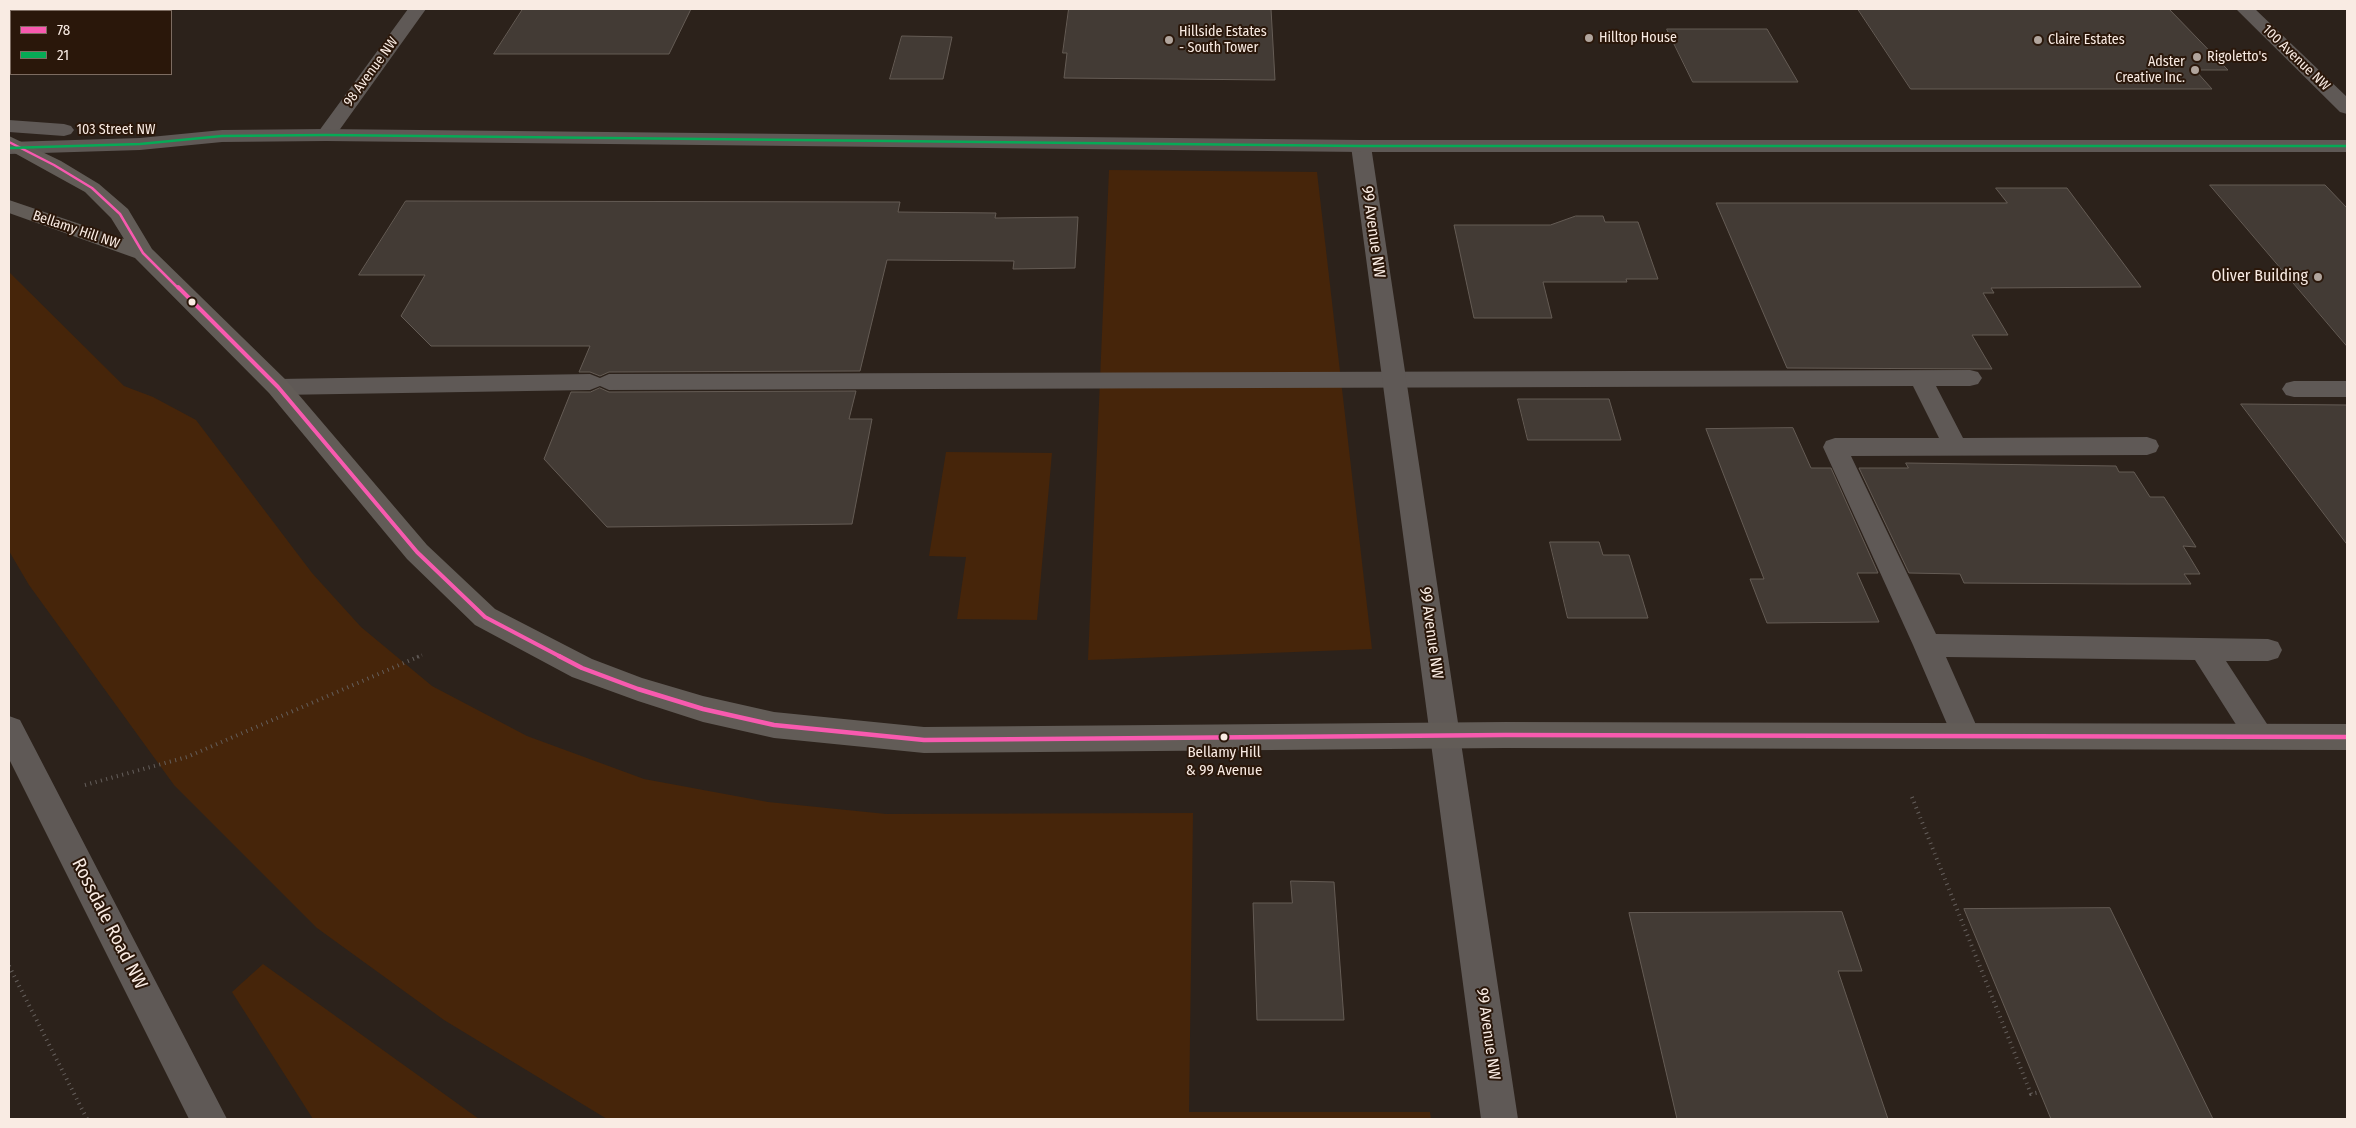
<!DOCTYPE html>
<style>
body{margin:0}
#map{position:relative;width:2356px;height:1128px;overflow:hidden;background:#2c221b;font-family:"Fira Sans Condensed",sans-serif}
canvas{display:block}
.frame{position:absolute;inset:0;border:10px solid #f9ebe3;pointer-events:none}
.legend{position:absolute;left:10px;top:10px;width:162px;height:65px;box-sizing:border-box;background:#2a170a;border:1px solid #7d6c61;margin:0;padding:6px 9px;list-style:none;font-size:15px;color:#f9ebe3}
.legend li{display:flex;align-items:center;gap:10px;height:25px}
.legend b{width:25px;border:1px solid #7d6c61}
</style>
<div id="map">
<canvas width="2356" height="1128"></canvas>
<div class="frame"></div>
<ul class="legend">
<li><b style="height:6px;background:#f75aaf"></b>78</li>
<li><b style="height:6px;background:#06aa56"></b>21</li>
</ul>
</div>
<script>
const ctx = document.querySelector('canvas').getContext('2d');
ctx.lineJoin = 'round';
function fillPath(path, color) { ctx.fillStyle = color; ctx.fill(path, 'evenodd'); }
function stroke(path, color, width, dash) { ctx.strokeStyle = color; ctx.lineWidth = width; ctx.lineCap = dash ? 'butt' : 'round'; ctx.setLineDash(dash || []); ctx.stroke(path); }
function drawText(font, color, halo, rows, align = 'center') {
  ctx.font = font + ' "Fira Sans Condensed",sans-serif'; ctx.lineWidth = 4; ctx.setLineDash([]); ctx.textBaseline = 'middle'; ctx.strokeStyle = halo; ctx.fillStyle = color; for (const [text, x, y, turn = 0] of rows) {
    ctx.save(); ctx.translate(x, y); ctx.rotate((+turn || 0) * Math.PI / 180); ctx.textAlign = isNaN(turn) ? turn : align; if (halo) ctx.strokeText(text, 0, 0); ctx.fillText(text, 0, 0); ctx.restore();
  }
}
fillPath(new Path2D(`
 M1109 170 1317 172 1372 649 1088 660Z
 M9 272 124 386 153 397 196 420 312 573 361 627 432 686 527 736 644 779 768 802 886 814 1193 813 1189 1112H1430L1431 1119H607L444 1020 317 928 174 785 29 585 9 551Z
 M946 452 1052 453 1037 620 957 619 966 557 929 556Z
 M263 964 479 1119H313L232 992Z`), '#46250a');
const building = new Path2D(`
 M523 9H691L669 54H494Z
 M1069 9H1271L1275 80 1064 78 1067 53H1063Z
 M1858 9H2169L2228 70H2195L2212 89H1911Z
 M1667 29H1767L1798 82H1693Z
 M902 36 952 37 943 79H890Z
 M2210 185H2325L2347 208V346Z
 M1996 188H2067L2141 287 1991 288 1994 293H1983L2008 335H1972L1992 369 1787 368 1716 203H2007Z
 M406 201 900 202 898 212 996 213 995 218 1078 217 1075 268 1013 269 1014 261 887 260 860 371 609 372 600 376 590 372H579L590 346H431L401 316 425 275H359Z
 M1576 216H1603L1605 222H1638L1658 279H1626L1627 282H1543L1552 318H1474L1454 225H1550Z
 M600 388 609 392 856 391 849 419H872L852 524 607 527 544 459 571 392H590Z
 M1518 399H1609L1621 440H1528Z
 M2241 404 2347 405V544Z
 M1793 428 1811 468H1831L1878 573H1857L1879 622 1767 623 1750 579H1764L1706 429Z
 M1906 463 2116 466 2119 472H2134L2150 497H2164L2196 547 2183 546 2200 574H2184L2191 584H2127L1964 583 1960 574 1909 573 1859 468H1908Z
 M1550 542H1599L1603 555H1629L1648 618H1568Z
 M1291 881 1334 882 1344 1020H1257L1253 903H1292Z
 M2110 908 2213 1119H2051L1964 909Z
 M1842 912 1862 971H1838L1888 1119H1677L1629 913Z`);
fillPath(building, '#433b35');
stroke(building, '#655c55', 1);
stroke(new Path2D(`
 M417 657 422 655`), '#655f5c', 3, [1, 4]);
stroke(new Path2D(`
 M85 785 187 757 420 656
 M1912 797 2031 1094 2040 1092
 M9 966 87 1119`), '#655f5c', 4, [1, 4.5]);
fillPath(new Path2D(`
 M1970 370 1978 372 1982 378 1978 384 1970 386H1936L1963 438 2147 437 2156 440 2159 446 2156 452 2147 455 1851 456 1936 634 2268 639 2278 642 2282 650 2278 658 2268 661H2226L2269 727 2274 736 2269 745 2259 749 2249 745 2195 660 1946 657 1981 736 1976 745 1966 749 1956 745 1913 645 1823 447 1826 441 1835 438H1939L1913 386 609 390 600 386 590 390 278 395 270 393 266 387 270 381 278 379 590 374 600 378 609 374Z
 M2294 381H2347V397H2294L2286 395 2282 389 2286 383Z`), '#5f5956');
fillPath(new Path2D(`
 M408 9H426L333 139 326 141 319 139 316 135Z
 M1361 140 1368 142 1371 146 1460 736 1456 745 1445 749 1434 745 1430 736 1351 146 1354 142Z`), '#5f5956');
fillPath(new Path2D(`
 M2236 9H2255L2347 97V114L2340 112Z
 M9 120 64 124 71 126 74 130 71 134 64 136 9 132Z
 M326 129 1361 140H2347V152H1361L326 141 222 142 140 150 9 154V142L140 138 222 130Z
 M9 716 20 720 227 1119H189L9 759Z
 M1445 723 1456 727 1460 736 1518 1119H1481L1430 736 1434 727Z`), '#5f5956');
fillPath(new Path2D(`
 M9 136 61 161 99 184 128 209 152 249 287 381 427 545 495 609 592 659 642 678 703 696 774 712 924 727 1505 722 2347 724V750L1505 748 924 753 774 738 703 722 638 701 572 677 475 625 407 559 269 393 135 258 9 213V200L124 239 111 218 85 192 9 150Z`), '#625c57');
stroke(new Path2D(`
 M9 142 54 165 92 188 120 214 143 253 179 289`), '#f75aaf', 2.5);
stroke(new Path2D(`
 M178 287 278 387 417 552 485 617 561 657`), '#f75aaf', 4);
stroke(new Path2D(`
 M559 656 582 668 638 689 703 709 774 725 924 740 1505 735 2347 737`), '#f75aaf', 4.5);
stroke(new Path2D(`
 M9 148 140 144 222 136 326 135 1361 146H2347`), '#06aa56', 2.5);
for (const [x, y, r, color] of [
 [1589,38,5,"#b1a59d"],
 [1169,40,5,"#b1a59d"],
 [2038,40,5,"#b1a59d"],
 [2197,57,5,"#b1a59d"],
 [2195,70,5,"#b1a59d"],
 [2318,277,5,"#b1a59d"],
 [192,302,4.5,"#f9ebe3"],
 [1224,737,4.5,"#f9ebe3"]
]) { const dot = new Path2D(); dot.arc(x, y, r, 0, 2 * Math.PI); ctx.fillStyle = color; ctx.fill(dot); stroke(dot, '#2a170a', 2); }
drawText('14px', '#f9ebe3', '#2a170a', [
 ["Hillside Estates",1179,32],
 ["- South Tower",1179,48],
 ["Hilltop House",1599,38],
 ["Claire Estates",2048,40],
 ["Rigoletto's",2207,57],
 ["Adster",2185,62,"right"],
 ["Creative Inc.",2185,78,"right"]
], 'left');
drawText('14px', '#f9ebe3', '#2a170a', [
 ["100 Avenue NW",2296,58,44],
 ["98 Avenue NW",371,72,-54],
 ["103 Street NW",116,130],
 ["Bellamy Hill NW",76,230,19]
]);
drawText('15px', '#f9ebe3', '#2a170a', [
 ["Bellamy Hill",1224,753],
 ["& 99 Avenue",1224,771]
]);
drawText('16px', '#f9ebe3', '#2a170a', [
 ["99 Avenue NW",1373,232,82],
 ["99 Avenue NW",1431,633,82],
 ["99 Avenue NW",1488,1034,82]
]);
drawText('16px', '#f9ebe3', '#2a170a', [
 ["Oliver Building",2308,277]
], 'right');
drawText('19px', '#f9ebe3', '#2a170a', [
 ["Rossdale Road NW",109,924,63]
]);
</script>
